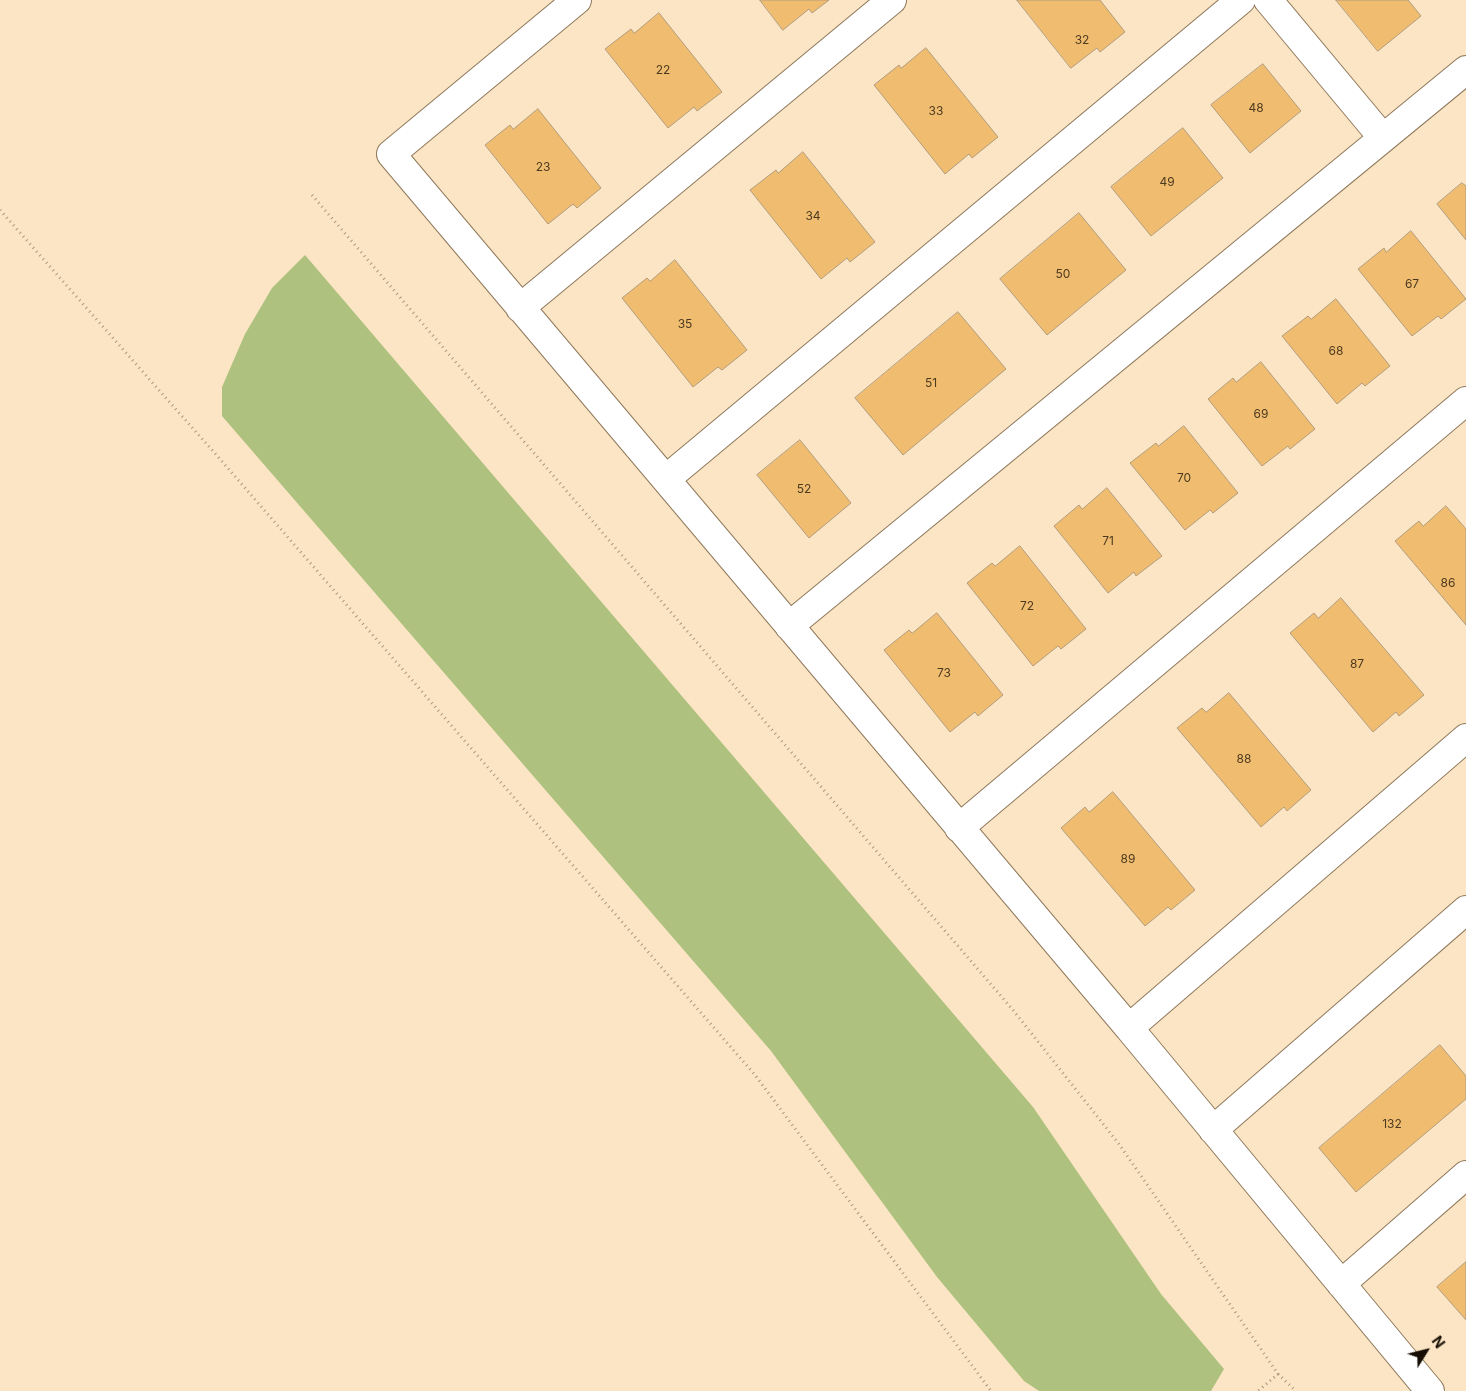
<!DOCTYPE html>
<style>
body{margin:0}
#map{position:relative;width:1466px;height:1391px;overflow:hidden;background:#fce5c5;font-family:Inter,sans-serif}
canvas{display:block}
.north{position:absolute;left:1401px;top:1326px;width:50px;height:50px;-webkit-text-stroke:4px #fce5c5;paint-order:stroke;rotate:54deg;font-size:14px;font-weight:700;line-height:20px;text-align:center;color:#160e04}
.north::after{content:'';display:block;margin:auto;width:18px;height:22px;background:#160e04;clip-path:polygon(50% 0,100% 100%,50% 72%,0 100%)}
</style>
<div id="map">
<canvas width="1466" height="1391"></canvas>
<div class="north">N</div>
</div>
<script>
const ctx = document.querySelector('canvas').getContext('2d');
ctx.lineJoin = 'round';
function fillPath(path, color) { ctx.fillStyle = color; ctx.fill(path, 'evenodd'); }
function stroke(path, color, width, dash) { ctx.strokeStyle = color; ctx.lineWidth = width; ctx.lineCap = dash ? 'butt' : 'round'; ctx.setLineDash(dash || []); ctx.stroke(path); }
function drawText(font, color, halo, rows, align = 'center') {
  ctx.font = font + ' Inter,sans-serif'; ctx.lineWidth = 4; ctx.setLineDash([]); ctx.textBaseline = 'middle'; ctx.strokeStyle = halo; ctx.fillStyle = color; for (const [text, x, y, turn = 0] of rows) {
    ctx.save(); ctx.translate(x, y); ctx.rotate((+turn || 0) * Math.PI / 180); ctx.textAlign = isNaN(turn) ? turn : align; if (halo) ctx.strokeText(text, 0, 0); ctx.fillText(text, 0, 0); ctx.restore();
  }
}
fillPath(new Path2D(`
 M305 255 1033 1107 1161 1294 1224 1369 1211 1391H1039L1024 1381 937 1277 771 1051 222 416V387L245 334 272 288Z`), '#aec17e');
const building = new Path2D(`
 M760 0H829L812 13 809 9 783 30Z
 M1017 0H1100L1125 32 1100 52 1097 48 1071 68Z
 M1336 0H1408L1421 16 1378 51Z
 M659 13 722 92 697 111 694 107 668 128 605 49 631 29 634 33Z
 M926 48 998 137 972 158 969 154 945 174 874 85 899 65 901 68Z
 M1263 64 1301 111 1250 153 1211 105Z
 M538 109 601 188 577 208 573 204 548 224 485 145 510 125 513 129Z
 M1183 128 1223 178 1151 236 1111 187Z
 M803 152 875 242 850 262 847 258 821 279 750 190 776 170 778 173Z
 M1462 183 1466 186V240L1437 204Z
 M1079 213 1126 270 1047 335 1000 279Z
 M1411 231 1466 299 1441 319 1438 316 1412 336 1358 269 1384 248 1386 252Z
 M675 260 747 350 722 370 718 367 693 387 622 298 647 278 650 281Z
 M1336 299 1390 366 1365 386 1362 383 1337 404 1282 336 1308 316 1311 319Z
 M958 312 1006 369 903 455 855 398Z
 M1261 362 1315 429 1290 449 1288 446 1262 466 1208 399 1233 378 1236 382Z
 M1184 426 1238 493 1213 513 1210 510 1185 530 1130 463 1156 443 1158 446Z
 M800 440 851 503 809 538 757 475Z
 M1107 488 1162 556 1136 576 1134 572 1108 593 1054 526 1079 505 1082 509Z
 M1446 506 1466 529V625L1395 541 1419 521 1423 526Z
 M1020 546 1086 629 1061 649 1058 646 1033 666 967 583 992 563 995 566Z
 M1341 598 1424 695 1399 716 1396 712 1373 732 1290 633 1314 613 1318 618Z
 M937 613 1003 695 978 716 975 712 950 732 884 650 909 630 912 633Z
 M1229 693 1311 790 1287 811 1284 807 1261 827 1177 728 1202 708 1206 712Z
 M1113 792 1195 890 1171 910 1168 907 1145 926 1061 828 1085 807 1089 812Z
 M1440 1045 1466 1076V1099L1356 1192 1319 1148Z
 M1466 1262V1320L1437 1287Z`);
fillPath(building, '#f0bd70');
stroke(building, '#b19c7d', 1);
const minor = new Path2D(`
 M577 0 391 154 1129 1028 1466 738
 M1268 0 1383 138
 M520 308 892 0
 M666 479 1241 0
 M789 626 1466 70
 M959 828 1466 401
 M1129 1028 1430 1391
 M1213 1130 1466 910
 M1341 1284 1466 1175`);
stroke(minor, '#8e795c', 30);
stroke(new Path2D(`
 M312 195 1013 1010 1119 1144 1278 1374 1258 1391
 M0 210 219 458 755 1075 991 1391
 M1278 1374 1296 1391`), '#a9977f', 3, [1, 4]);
stroke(minor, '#fff', 28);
drawText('12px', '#4c3a1f', null, [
 ["32",1082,40],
 ["22",663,70],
 ["48",1256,108],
 ["33",936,111],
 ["23",543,167],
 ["49",1167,182],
 ["34",813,216],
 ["50",1063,274],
 ["67",1412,284],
 ["35",685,324],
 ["68",1336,351],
 ["51",931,383],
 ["69",1261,414],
 ["70",1184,478],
 ["52",804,489],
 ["71",1108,541],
 ["86",1448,583],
 ["72",1027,606],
 ["87",1357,664],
 ["73",944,673],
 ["88",1244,759],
 ["89",1128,859],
 ["132",1392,1124]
]);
</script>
